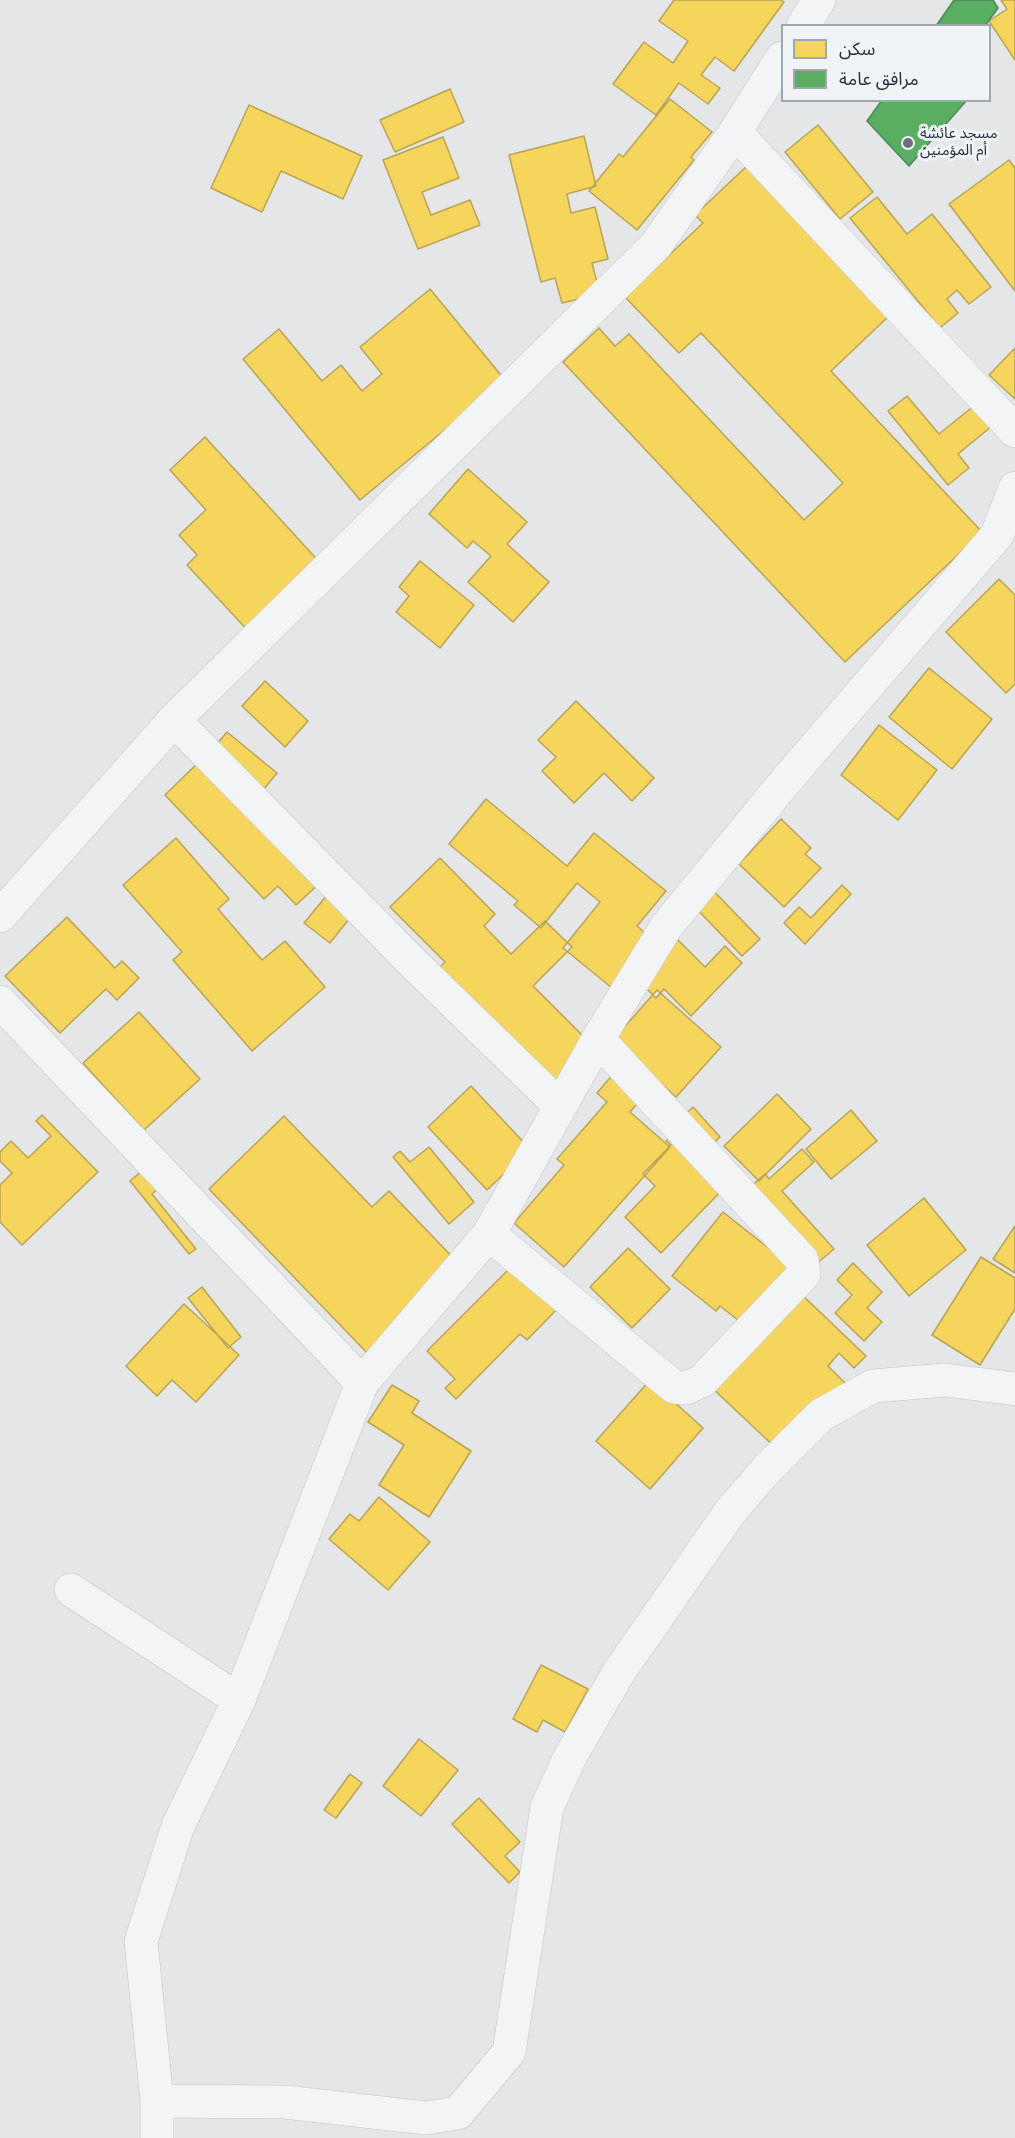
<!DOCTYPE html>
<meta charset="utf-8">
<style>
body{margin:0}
#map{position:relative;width:1015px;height:2138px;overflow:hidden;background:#e4e6e8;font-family:"Fira Sans Condensed","Noto Sans Arabic",sans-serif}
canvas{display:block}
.legend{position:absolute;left:781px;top:24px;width:210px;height:78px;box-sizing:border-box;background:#f1f4f7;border:2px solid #a1a6af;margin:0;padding:8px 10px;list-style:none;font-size:18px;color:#2a3142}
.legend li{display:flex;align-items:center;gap:12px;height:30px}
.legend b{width:30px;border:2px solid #a1a6af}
</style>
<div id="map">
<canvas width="1015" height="2138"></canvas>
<ul class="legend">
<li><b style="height:16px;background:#f6d55c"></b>سكن</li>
<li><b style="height:16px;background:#5aae61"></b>مرافق عامة</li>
</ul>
</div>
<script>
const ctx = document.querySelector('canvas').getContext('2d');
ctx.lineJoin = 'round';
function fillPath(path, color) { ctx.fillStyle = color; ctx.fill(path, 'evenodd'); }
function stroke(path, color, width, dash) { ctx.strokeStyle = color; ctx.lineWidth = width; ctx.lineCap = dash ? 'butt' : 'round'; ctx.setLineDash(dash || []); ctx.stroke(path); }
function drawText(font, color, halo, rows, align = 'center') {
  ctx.font = font + ' "Fira Sans Condensed","Noto Sans Arabic",sans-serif'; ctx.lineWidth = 6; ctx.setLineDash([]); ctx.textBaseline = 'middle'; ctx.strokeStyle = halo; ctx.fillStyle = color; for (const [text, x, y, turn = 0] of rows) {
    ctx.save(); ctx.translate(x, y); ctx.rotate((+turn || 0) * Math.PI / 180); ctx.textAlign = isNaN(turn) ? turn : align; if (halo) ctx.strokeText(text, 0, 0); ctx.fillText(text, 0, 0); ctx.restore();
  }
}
const homes = new Path2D(`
 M674 0H781L784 2 734 71 715 57 701 75 720 88 708 104 679 83 656 115 613 84 644 42 673 63 688 41 659 21Z
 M1001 0H1015V60L989 21 1007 9Z
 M450 89 464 122 395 152 380 120Z
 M670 99 712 132 691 157 694 160 637 230 589 191 619 154 623 157Z
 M249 105 362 156 343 199 281 171 262 212 211 188Z
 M818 125 873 192 840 219 785 152Z
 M584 136 596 186 567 194 571 213 595 207 608 259 592 263 600 294 562 303 555 278 541 282 509 155Z
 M443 137 459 178 422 192 431 215 470 200 480 225 418 249 383 160Z
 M1009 160 1015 168V291L949 204Z
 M749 164 891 314 831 371 982 532 845 662 563 362 599 328 615 346 629 334 804 520 843 483 701 333 679 353 625 297 703 223 695 215Z
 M877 197 907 234 932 214 991 287 969 304 957 290 947 299 958 313 940 328 850 218Z
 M430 289 505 380 360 500 243 359 279 329 322 381 341 365 362 391 382 374 360 347Z
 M1015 348V399L989 375Z
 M907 396 939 434 975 405 992 426 958 454 969 468 948 485 888 411Z
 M205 437 324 567 251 634 187 565 197 555 179 535 206 510 170 470Z
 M468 469 527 522 507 544 549 582 513 622 468 582 491 556 473 541 467 548 429 514Z
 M420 561 474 605 440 648 396 612 409 596 399 587Z
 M999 579 1015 595V684L1006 693 946 632Z
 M929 668 992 719 952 769 889 717Z
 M265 681 308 721 285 747 242 706Z
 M576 701 654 778 632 801 604 773 574 803 542 771 556 757 538 740Z
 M879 725 937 770 898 820 841 775Z
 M227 732 277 773 263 790 210 752Z
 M205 756 323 880 296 905 278 886 264 899 165 795Z
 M486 799 567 866 594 833 666 891 637 926 652 939 612 988 563 948 600 902 577 883 541 928 514 905 518 901 449 844Z
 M781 819 811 848 805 854 821 868 784 907 739 864Z
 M176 838 229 899 218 909 262 960 285 941 325 987 252 1051 173 960 182 952 123 885Z
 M440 858 495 914 484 926 511 954 545 921 572 947 533 986 592 1045 551 1087 436 971 445 962 390 907Z
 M707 884 760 939 742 956 689 901Z
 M842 885 851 894 805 944 784 923 799 907 811 918Z
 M332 889 357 909 330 943 304 923Z
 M67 917 115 968 122 961 139 978 117 1000 106 989 60 1033 5 976Z
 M675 937 705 967 725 946 742 963 691 1016 664 989 656 998 636 978Z
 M657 990 721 1047 676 1097 613 1040Z
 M139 1012 200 1079 144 1130 83 1063Z
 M614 1073 642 1098 630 1112 670 1147 564 1267 514 1223 564 1165 557 1159 607 1102 597 1093Z
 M471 1086 530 1149 487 1190 428 1127Z
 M777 1094 811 1129 759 1181 724 1146Z
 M693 1107 720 1137 705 1152 677 1122Z
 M851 1110 877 1141 831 1179 806 1149Z
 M42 1115 98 1172 22 1245 0 1222V1185L12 1173 0 1161V1152L11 1141 28 1158 51 1136 36 1121Z
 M284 1116 372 1207 389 1191 460 1265 371 1357 209 1189Z
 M677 1130 730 1182 661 1253 625 1217 655 1186 643 1174 671 1145 666 1141Z
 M429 1147 474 1202 449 1224 393 1157 400 1151 410 1162Z
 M802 1149 814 1162 782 1191 834 1249 815 1265 748 1189 765 1174 769 1179Z
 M149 1165 164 1184 152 1194 196 1249 189 1254 130 1181Z
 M924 1198 966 1250 909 1296 867 1245Z
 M723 1212 795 1269 748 1328 720 1306 716 1311 672 1276Z
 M1015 1226V1273L993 1259Z
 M628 1248 670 1289 632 1328 590 1287Z
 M981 1257 1015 1278V1309L980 1365 932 1335Z
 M853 1263 882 1292 867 1308 882 1322 864 1341 835 1313 852 1295 837 1280Z
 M514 1264 558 1308 527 1340 520 1334 456 1399 445 1388 455 1379 427 1351Z
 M202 1287 241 1337 228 1348 188 1298Z
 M798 1291 866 1356 854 1368 839 1353 828 1366 845 1383 780 1452 709 1385Z
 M184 1304 239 1355 196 1402 172 1380 157 1396 126 1366Z
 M650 1380 703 1428 650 1489 596 1441Z
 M392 1385 419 1401 412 1413 471 1451 429 1517 379 1485 404 1445 368 1422Z
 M379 1497 430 1542 388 1590 329 1539 350 1514 359 1521Z
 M541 1665 588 1689 565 1732 543 1720 537 1732 513 1719Z
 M419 1739 458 1770 421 1816 383 1786Z
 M350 1774 362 1783 336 1818 324 1810Z
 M479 1798 520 1842 505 1856 520 1872 509 1883 452 1824Z`);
fillPath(homes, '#f6d55c');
stroke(homes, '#b9a454', 1.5);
const public = new Path2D(`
 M954 0H993L998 8 985 26H936Z
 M882 100H967L909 166 867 121Z`);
fillPath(public, '#5aae61');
stroke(public, '#4c8858', 1.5);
const minor = new Path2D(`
 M803 26 819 0
 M735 132 1015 431
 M174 720 414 964 560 1106
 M0 916 174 720 656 245 735 132 782 58
 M0 1002 362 1383 239 1700 178 1826 141 1941 157 2101V2138
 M489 1234 674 1387 686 1388 702 1381 804 1274 802 1260 598 1039
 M362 1383 489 1234 598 1039 666 927 784 783 997 535 1015 488
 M71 1590 239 1700
 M157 2101 285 2102 426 2118 458 2113 509 2052 547 1807 570 1757 619 1672 730 1512 768 1468 821 1415 873 1386 945 1380 1015 1389`);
stroke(minor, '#c1c3c6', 34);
stroke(minor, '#f2f4f5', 33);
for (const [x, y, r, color] of [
 [908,143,6,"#6b707c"]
]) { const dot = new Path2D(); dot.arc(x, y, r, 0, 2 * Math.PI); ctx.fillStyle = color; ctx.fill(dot); stroke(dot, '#f1f4f7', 2); }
drawText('15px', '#2a3142', '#f1f4f7', [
 ["مسجد عائشة",920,134],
 ["أم المؤمنين",920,151]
], 'left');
</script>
